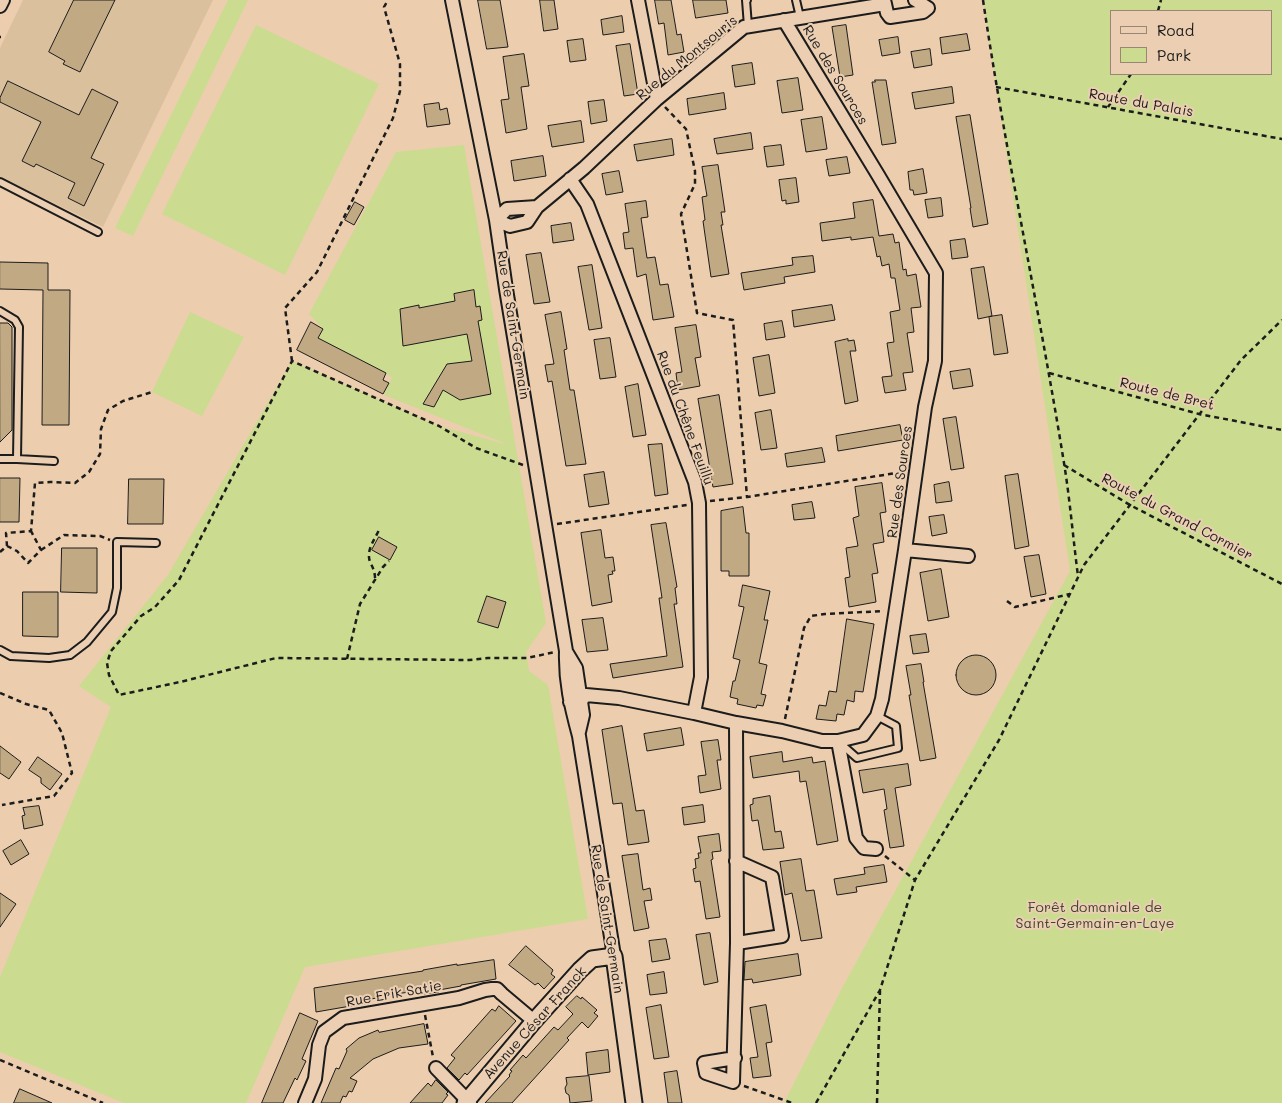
<!DOCTYPE html>
<meta charset="utf-8">
<style>
body{margin:0}
#map{position:relative;width:1282px;height:1103px;overflow:hidden;background:#ecceae;font-family:Mali,sans-serif}
canvas{display:block}
.legend{position:absolute;left:1110px;top:10px;width:162px;height:65px;box-sizing:border-box;background:#eccfb2;border:1px solid #998776;margin:0;padding:6px 9px;list-style:none;font-size:15px;color:#1c1c1c}
.legend li{display:flex;align-items:center;gap:10px;height:25px}
.legend b{width:25px;border:1px solid #998776}
</style>
<div id="map">
<canvas width="1282" height="1103"></canvas>
<ul class="legend">
<li><b style="height:6px;background:#eccfb2"></b>Road</li>
<li><b style="height:14px;background:#cbdb8f"></b>Park</li>
</ul>
</div>
<script>
const ctx = document.querySelector('canvas').getContext('2d');
ctx.lineJoin = 'round';
function fillPath(path, color) { ctx.fillStyle = color; ctx.fill(path, 'evenodd'); }
function stroke(path, color, width, dash) { ctx.strokeStyle = color; ctx.lineWidth = width; ctx.lineCap = dash ? 'butt' : 'round'; ctx.setLineDash(dash || []); ctx.stroke(path); }
function drawText(font, color, halo, rows, align = 'center') {
  ctx.font = font + ' Mali,sans-serif'; ctx.lineWidth = 4; ctx.setLineDash([]); ctx.textBaseline = 'middle'; ctx.strokeStyle = halo; ctx.fillStyle = color; for (const [text, x, y, turn = 0] of rows) {
    ctx.save(); ctx.translate(x, y); ctx.rotate((+turn || 0) * Math.PI / 180); ctx.textAlign = isNaN(turn) ? turn : align; if (halo) ctx.strokeText(text, 0, 0); ctx.fillText(text, 0, 0); ctx.restore();
  }
}
fillPath(new Path2D(`
 M23 0H213L103 227 0 177V48Z`), '#dbc09e');
fillPath(new Path2D(`
 M228 0H248L133 236 115 228Z
 M983 0H1282V1103H784L841 990 1070 571ZM1111 11H1271V74H1111Z
 M256 25 379 84 285 275 162 214Z
 M464 145 546 623 526 652 529 671 548 685 588 919 305 967 246 1103H124L0 1052V977L111 707 79 686 168 575 292 361 439 426 509 445 384 395 392 377 318 338 323 329 309 314 396 152Z
 M190 312 244 337 202 416 152 392Z`), '#cbdb8f');
const building = new Path2D(`
 M74 0H115L80 72 63 64 65 61 49 52Z
 M478 0H500L508 47 487 49Z
 M540 0H554L558 29 544 31Z
 M655 0H671L677 35 681 34 684 52 668 55 664 23 659 24Z
 M693 0H726L728 13 696 18Z
 M622 16 624 32 603 35 601 20Z
 M846 25 853 75 840 77 832 27Z
 M967 34 970 50 942 54 940 38Z
 M898 37 900 53 882 56 879 40Z
 M583 39 586 60 570 62 567 41Z
 M630 44 638 94 624 96 616 46Z
 M930 49 932 65 914 68 911 52Z
 M524 54 529 86 521 87 527 129 506 133 501 100 509 99 503 57Z
 M752 63 755 84 735 87 732 66Z
 M798 78 803 110 782 113 777 81Z
 M875 80H886L896 143 882 145 872 82H875Z
 M8 81 79 115 92 89 118 102 91 158 104 164 84 206 68 198 75 183 36 164 34 167 22 161 41 122 0 102V98Z
 M952 87 954 103 915 109 912 93Z
 M724 93 726 109 689 115 687 99Z
 M604 100 607 121 591 124 588 102Z
 M439 103 440 110 447 108 450 124 427 127 424 105Z
 M970 115 988 224 973 227 970 208H971L956 117Z
 M822 117 827 149 806 152 801 120Z
 M581 121 584 142 552 147 548 126Z
 M751 133 753 149 717 154 714 139Z
 M672 139 674 155 637 161 634 145Z
 M781 145 784 165 767 167 764 147Z
 M543 156 546 176 514 181 511 161Z
 M847 157 850 173 829 176 826 160Z
 M718 165 725 212H721L723 225H721L729 274 711 277 703 221 705 220 702 197 707 196 702 167Z
 M923 169 927 193 914 195 913 190H910L908 172Z
 M619 171 623 192 606 195 602 174Z
 M796 178 799 202 786 204V200L782 201 779 180Z
 M941 198 943 216 928 218 925 200Z
 M873 200 879 236 893 234 895 243 899 242 903 270 906 269 907 276 916 274 921 307 911 308 914 332 907 333 913 372 903 373 906 390 885 393 882 377 892 376 887 343 894 342 890 312 900 310 895 278H891L889 264 882 266 880 256 877 257 873 237 851 240V237L822 241 820 223 855 218 853 203Z
 M646 201 648 217 641 218 647 258 655 257 660 285 668 284 674 317 653 320 646 274 637 277 633 248 625 249 623 233 629 232 625 204Z
 M355 202 364 207 354 225 345 220Z
 M571 223 574 240 553 243 551 226Z
 M965 239 968 257 952 259 950 241Z
 M541 253 550 302 534 304 526 255Z
 M813 256 815 272 784 277 785 283 744 290 741 273 793 265 792 258Z
 M0 262 48 263V290H70L69 425H42L43 290 0 289Z
 M592 265 602 328 589 330 578 267Z
 M984 267 992 316 978 319 971 269Z
 M474 290 476 307 480 306 482 320 478 321 491 394 460 400 443 390 434 407 423 404 447 364 472 361 467 334 403 346 400 309 419 305V308L455 301 454 294Z
 M832 305 835 320 794 327 792 311Z
 M561 312 567 349 564 350 570 390H574L586 464 566 466 552 381 548 382 545 365 554 364 545 315Z
 M1002 315 1008 353 994 355 989 317Z
 M782 321 785 337 766 340 764 324Z
 M311 322 323 329 318 338 386 373 383 380 389 383 383 394 297 350Z
 M0 323H8L12 327V430L0 442Z
 M696 325 701 357 695 358 700 386 678 390 676 373 682 372 675 328Z
 M610 338 616 377 600 379 594 340Z
 M848 339V341L854 340 856 351H850L858 401 845 404 835 342Z
 M769 355 775 393 759 396 753 358Z
 M970 369 973 386 953 389 950 372Z
 M638 384 646 435 633 437 625 387Z
 M719 395 733 484 713 487 698 399Z
 M771 410 777 448 761 450 755 413Z
 M956 417 964 468 951 470 943 419Z
 M900 425 903 440 838 451 836 436Z
 M662 444 668 494 655 496 648 445Z
 M822 448 825 462 787 467 785 454Z
 M604 472 609 504 589 507 584 475Z
 M1018 474 1029 546 1015 549 1005 476Z
 M0 478H20L19 522H0Z
 M129 479H164L163 524H128Z
 M949 482 952 501 936 503 934 485Z
 M882 483 886 512 880 513 884 542 873 544 878 573 872 574 876 602 849 607 845 578 850 577 846 548 858 546 853 518 859 516 855 487Z
 M812 502 815 518 794 520 792 505Z
 M743 507 746 533H749V576H729V571H721V511Z
 M944 515 947 533 932 536 929 517Z
 M666 523 677 587 675 588 677 604H674L683 667 613 678 610 664 667 656 659 598H662L651 525Z
 M601 530 605 558 613 557 615 571H612L613 574 608 575 612 602 592 606 581 533Z
 M379 537 397 547 390 560 372 550Z
 M62 548H97V593L61 592Z
 M1039 555 1046 594 1031 597 1024 557Z
 M941 569 949 617 928 621 920 573Z
 M743 585 770 591 764 620H768L759 663 767 665 761 694 766 695 763 706 757 705 756 708 737 704 738 699 730 697 733 681H735L740 660 733 658 744 607 739 606Z
 M23 592H58V637L23 636Z
 M487 596 506 602 498 628 478 622Z
 M603 618 608 650 587 652 582 620Z
 M847 619 874 624 863 692 855 691 854 702 847 700 844 715 837 714 836 721 816 719 819 705 826 706 829 691 836 692Z
 M926 634 929 652 913 654 910 636Z
 M956 675a20 20 0 1 1 40 0a20 20 0 1 1-40 0Z
 M921 664 924 682H923L936 758 920 761 909 695H911L906 666Z
 M622 726 636 811 644 810 649 842 628 845 622 803 613 804 602 730Z
 M681 728 684 745 647 751 644 734Z
 M718 740 721 760H717L721 789 700 793 698 776 706 775 701 742Z
 M0 746 21 762 9 779 0 773Z
 M782 752 783 762 812 757 813 763 825 761 838 841 817 845 806 781 800 782 799 771 753 778 750 757Z
 M38 757 62 774 50 790 41 783V778L29 770Z
 M908 764 911 785 895 788 904 846 890 848 884 810 887 809 884 789 863 793 859 771Z
 M770 796 775 832 781 831 784 848 763 850 758 820 752 821 750 805 753 804V799Z
 M703 805 705 822 684 825 682 808Z
 M39 806 43 825 24 829 22 816 25 815 23 808Z
 M719 834 721 851 712 852 713 859 711 860 720 917 706 919 700 881 695 882 693 869 696 868 695 859 699 858 698 853H701L698 837Z
 M21 840 29 854 11 865 3 851Z
 M638 854 643 890 650 888 652 900 644 901 649 928 634 931 622 856Z
 M801 859 806 891 814 890 822 938 801 941 792 893 785 895 780 862Z
 M884 865 887 882 856 887 857 892 837 895 834 879 865 874 864 868Z
 M0 893 16 904 0 927Z
 M710 933 718 982 704 985 696 935Z
 M666 939 670 959 652 962 649 941Z
 M526 946 553 970 551 974 555 977 544 989 538 983 535 985 509 965Z
 M798 954 801 975 753 983 752 979 744 980 745 962Z
 M494 960 496 979 461 985V986L439 990V992L430 993 423 994V990L389 995 367 1000 368 1003 316 1012 314 988 423 971V970L457 964V965Z
 M664 972 667 993 650 995 647 975Z
 M577 996 581 999 582 997 597 1010 594 1013 598 1016 588 1028 582 1022 567 1038 569 1040 512 1103H485L510 1076 509 1075 512 1071 510 1070 523 1055 526 1058 554 1027 558 1030 573 1014 566 1007Z
 M661 1005 669 1057 654 1059 646 1008Z
 M766 1005 772 1042 766 1043 771 1076 753 1078 750 1058 758 1057 750 1008Z
 M499 1006 516 1021 467 1075 465 1073 459 1080 447 1068 455 1058 451 1055 492 1009 495 1011Z
 M300 1013 318 1021 302 1059 306 1061 297 1080 295 1078 283 1103H262Z
 M424 1024 428 1044 399 1048 373 1059 350 1078 357 1081 352 1092 349 1091 346 1097 343 1096 340 1103H321L336 1068 339 1069 347 1051 346 1049 359 1038 378 1030 379 1032Z
 M608 1050 610 1072 588 1075 586 1053Z
 M677 1071 682 1103H668L664 1073Z
 M589 1076 592 1101 570 1103 569 1095 566 1093 565 1088 567 1084 566 1078Z
 M436 1080 448 1092 446 1094 448 1095 442 1103H410L428 1083 431 1086Z
 M20 1089 52 1103H14Z`);
fillPath(building, '#c1a984');
stroke(building, '#1c1c1c', 1);
const service = new Path2D(`
 M747 0H746L748 26
 M796 0 800 17
 M0 182 98 232
 M0 311 15 320 19 327 17 459H0
 M17 459 54 461
 M0 650 11 656 49 658 70 655 87 642 112 612 117 588V542L156 543
 M840 743 857 758 898 748 896 726 877 716`);
const minor = new Path2D(`
 M452 0 496 220 506 289 566 651C565 682 571 706 579 736L614 956
 M638 0 657 99
 M885 4 887 13 890 17 923 12 928 8 915 0
 M0 6 3 0
 M570 179 587 204 695 482 699 503 701 677 694 713
 M537 207 507 209 496 220 510 226 527 222 537 207 584 168 657 99 744 27 885 4 884 0
 M905 550 968 556
 M567 653 576 668 583 715 579 732
 M570 702 581 701 586 695 619 698 694 713 736 723 782 731 822 741H838L863 735 877 716 882 699 905 550 925 407 935 361 936 273 878 175 784 20
 M838 741 856 838 864 848 876 849
 M736 861 772 877 782 936 737 943
 M735 1058 704 1063 706 1073 733 1082 737 943 736 723
 M436 1068 470 1103
 M305 1103 315 1079 319 1045 324 1032 343 1018 459 998 485 990 492 989H497L502 994 534 1021`);
const tertiary = new Path2D(`
 M465 1103 534 1021 580 970 592 959 614 956 634 1103`);
stroke(service, '#1c1c1c', 10);
stroke(minor, '#1c1c1c', 16);
stroke(tertiary, '#1c1c1c', 19);
stroke(new Path2D(`
 M983 0C1006 155 1039 308 1064 463 1070 500 1073 538 1078 576
 M1158 11 1161 0
 M0 37H1
 M996 87 1282 139
 M665 107 686 129 695 171V184L681 214 697 313 733 320 747 497
 M1108 107 1131 74
 M292 361 285 308 317 272 393 118 400 91V64L384 7 388 0
 M1049 373 1199 414 1282 430
 M523 465 476 448 439 426 292 361 179 580 155 607 141 616 111 651 107 663 109 675 119 695 180 682 276 658 469 660 488 658H527L555 652
 M1064 465 1130 505 1282 584
 M710 501 747 497 902 472
 M557 524 687 505
 M7 546 17 551 28 563 41 550 31 531
 M41 550 64 535 100 536 110 540
 M0 552 7 546 6 533 31 531 35 483 50 482 75 483 89 472 100 454 101 429 108 410 123 401 152 392
 M375 578C375 572 373 568 370 562 366 550 374 541 379 530
 M1007 601 1015 607 1070 594
 M347 659 360 604 383 567 389 561
 M0 693 26 704 49 710 62 733 72 773 54 796 2 805
 M785 719 804 628 811 616 825 614 884 611
 M885 856 915 880
 M425 1015 433 1057
 M0 1060 103 1103
 M744 1086 792 1103
 M816 1103 880 990 915 880 999 740 1084 565 1241 360 1282 320
 M877 1103 880 991`), '#1c1c1c', 2.5, [5, 4]);
stroke(service, '#eccfb2', 6);
stroke(minor, '#eccfb2', 12);
stroke(tertiary, '#eccfb2', 15);
drawText('14px', '#1c1c1c', '#eccfb2', [
 ["Rue du Montsouris",687,58,-39],
 ["Rue des Sources",835,75,59],
 ["Route du Palais",1141,103,10],
 ["Rue de Saint-Germain",513,325,81],
 ["Route de Bret",1167,394,14],
 ["Rue du Chêne Feuillu",685,418,70],
 ["Rue des Sources",900,482,-82],
 ["Route du Grand Cormier",1177,517,28],
 ["Rue de Saint-Germain",607,919,81],
 ["Rue Erik Satie",394,994,-10],
 ["Avenue César Franck",535,1023,-48]
]);
drawText('14px', '#3f4233', '#eccfb2', [
 ["Forêt domaniale de",1095,908],
 ["Saint-Germain-en-Laye",1095,924]
]);
</script>
